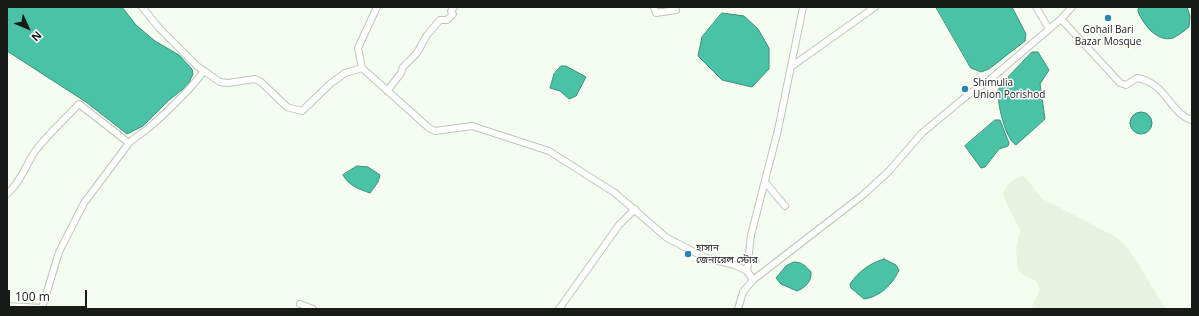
<!DOCTYPE html>
<meta charset="utf-8">
<style>
body{margin:0}
#map{position:relative;width:1199px;height:316px;overflow:hidden;background:#f5fdf1;font-family:"Open Sans",sans-serif}
canvas{display:block}
.frame{position:absolute;inset:0;border:8px solid #181a16;pointer-events:none}
.north{position:absolute;left:8px;top:8px;width:40px;height:40px;-webkit-text-stroke:3px #fff;paint-order:stroke;rotate:134deg;font-size:11px;font-weight:700;line-height:16px;text-align:center;color:#181a16}
.north::after{content:'';display:block;margin:auto;width:14px;height:18px;background:#181a16;clip-path:polygon(50% 0,100% 100%,50% 72%,0 100%)}
.scale{position:absolute;left:8px;top:290px;width:79px;height:18px;box-sizing:border-box;border:2px solid #181a16;border-top:0;padding-left:5px;font-size:12px;line-height:14px;white-space:nowrap;color:#181a16;-webkit-text-stroke:3px #fff;paint-order:stroke}
</style>
<div id="map">
<canvas width="1199" height="316"></canvas>
<div class="frame"></div>
<div class="north">N</div>
<div class="scale">100 m</div>
</div>
<script>
const ctx = document.querySelector('canvas').getContext('2d');
ctx.lineJoin = 'round';
function fillPath(path, color) { ctx.fillStyle = color; ctx.fill(path, 'evenodd'); }
function stroke(path, color, width, dash) { ctx.strokeStyle = color; ctx.lineWidth = width; ctx.lineCap = dash ? 'butt' : 'round'; ctx.setLineDash(dash || []); ctx.stroke(path); }
function drawText(font, color, halo, rows, align = 'center') {
  ctx.font = font + ' "Open Sans","Noto Sans Bengali",sans-serif'; ctx.lineWidth = 3; ctx.setLineDash([]); ctx.textBaseline = 'middle'; ctx.strokeStyle = halo; ctx.fillStyle = color; for (const [text, x, y, turn = 0] of rows) {
    ctx.save(); ctx.translate(x, y); ctx.rotate((+turn || 0) * Math.PI / 180); ctx.textAlign = isNaN(turn) ? turn : align; if (halo) ctx.strokeText(text, 0, 0); ctx.fillText(text, 0, 0); ctx.restore();
  }
}
fillPath(new Path2D(`
 M1023 175 1043 199 1114 236 1126 246 1138 264 1166 309H1031L1040 289 1036 281 1025 276 1018 270 1016 249 1020 231 1003 195 1004 190 1012 181Z`), '#e7f2df');
const water = new Path2D(`
 M7 7H122L136 25 155 41 179 55 192 69 193 74 188 85 168 101 143 126 127 134 86 102 7 51Z
 M936 7H1012L1026 34 1025 41 989 69 981 72 971 68Z
 M1139 7H1187L1190 16 1189 27C1184 31 1179 35 1173 38 1157 43 1142 23 1138 11Z
 M722 13 744 16 758 29 769 48V69L752 87 722 80 698 56 702 37Z
 M1032 52H1038L1049 70 1040 84 1045 119 1016 145C1005 139 997 102 998 90L1009 76Z
 M561 66H566L586 77 576 96 569 99 560 91 550 88 554 74Z
 M1130 123a11 11 0 1 1 22 0a11 11 0 1 1-22 0Z
 M995 120H1000L1009 143 1008 146 999 149 985 167 981 168 965 146Z
 M357 166 368 167 380 175 378 182 370 193C359 189 349 186 343 175Z
 M884 259 896 265 899 270C893 284 880 297 864 299L851 288 850 284C858 272 870 263 884 259Z
 M794 262C802 262 806 266 811 272 812 281 805 288 797 291L781 284 776 278 786 266Z`);
fillPath(water, '#49c2a5');
stroke(water, '#3a907a', 1);
const minor = new Path2D(`
 M142 7 160 29 197 66 220 82 228 83 255 79 261 82 287 107 302 111 330 84 345 73 362 68 429 128 435 131 472 126 549 151 615 193 667 238 706 258 735 265 747 271 753 280
 M654 7 656 13 676 10
 M1036 7 1049 29
 M1061 19 1120 83 1126 85 1137 78C1167 83 1170 114 1192 120
 M792 66 875 7
 M362 68 358 48 377 7
 M388 90 401 73 403 67 417 53 427 35 440 20H447L453 14 451 11 454 7
 M129 143C136 136 145 132 152 125 170 109 189 91 204 71
 M765 182 785 206
 M7 194C21 182 26 164 36 150 49 133 65 119 79 104L129 143 84 203 59 252 42 308 7 306
 M747 271 751 235 778 130 803 7
 M300 304 313 309
 M559 309 619 225 635 209
 M738 309 743 292 753 280 863 195 889 171 922 133 969 94 987 82 1061 19 1072 7`);
stroke(minor, '#bec6ba', 8);
stroke(minor, '#fff', 6);
for (const [x, y, r, color] of [
 [1108,18,4,"#2a85b2"],
 [965,89,4,"#2a85b2"],
 [688,254,4,"#2a85b2"]
]) { const dot = new Path2D(); dot.arc(x, y, r, 0, 2 * Math.PI); ctx.fillStyle = color; ctx.fill(dot); stroke(dot, '#fff', 1.5); }
drawText('10px', '#181a16', '#fff', [
 ["Gohail Bari",1108,30,"center"],
 ["Bazar Mosque",1108,42,"center"],
 ["Shimulia",973,83],
 ["Union Porishod",973,95],
 ["হাসান",696,248],
 ["জেনারেল স্টোর",696,260]
], 'left');
</script>
